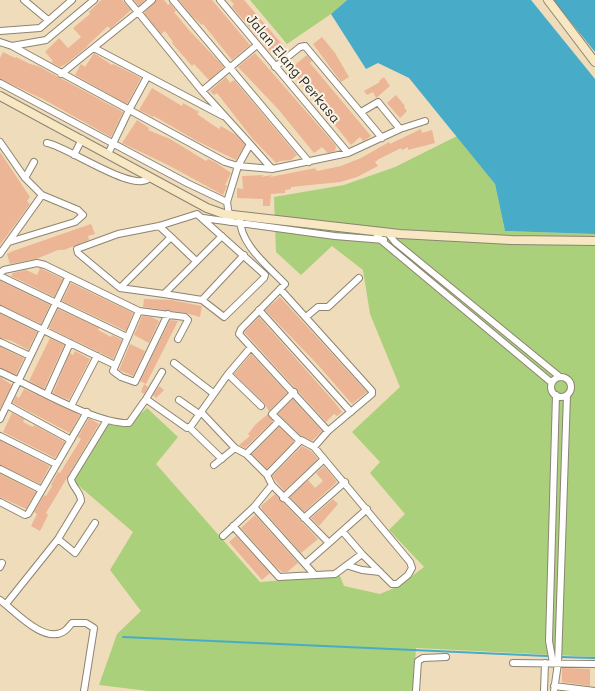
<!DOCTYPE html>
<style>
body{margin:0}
canvas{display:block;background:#efdcba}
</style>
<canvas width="595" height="691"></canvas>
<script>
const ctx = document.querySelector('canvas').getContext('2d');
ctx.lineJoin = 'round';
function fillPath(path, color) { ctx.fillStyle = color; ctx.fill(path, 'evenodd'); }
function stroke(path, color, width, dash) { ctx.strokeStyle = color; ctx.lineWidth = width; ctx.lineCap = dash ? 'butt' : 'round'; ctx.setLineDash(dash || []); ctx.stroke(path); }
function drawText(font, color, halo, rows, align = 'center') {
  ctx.font = font + ' Mali,sans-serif'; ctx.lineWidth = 4; ctx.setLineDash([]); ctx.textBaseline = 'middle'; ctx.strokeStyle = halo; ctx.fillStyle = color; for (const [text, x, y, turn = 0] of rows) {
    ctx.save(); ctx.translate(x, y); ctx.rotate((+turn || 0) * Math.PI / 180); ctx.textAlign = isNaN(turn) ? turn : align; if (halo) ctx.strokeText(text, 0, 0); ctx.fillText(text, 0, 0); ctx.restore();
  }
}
fillPath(new Path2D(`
 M250 0H347L331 14 287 44Z
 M457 136 495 184 505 231 595 234V657L416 648 413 691H148L99 685 117 634 141 611 110 570 133 532 72 480 110 419 127 426 147 408 178 437 156 464 260 582 340 576 344 586 380 594 399 586 424 567 389 530 405 514 370 473 380 462 352 432 400 387 370 314 363 270 332 246 301 275 276 252 274 197 344 185 395 167Z`), '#aad07b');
fillPath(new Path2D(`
 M347 0H531L595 79V234L505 231 495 184 409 78 378 63 366 69 331 14Z
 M553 0H595V52Z`), '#48acc8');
stroke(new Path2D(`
 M123 637 547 656
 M561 657 595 658`), '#48acc8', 2);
fillPath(new Path2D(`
 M101 0H122L131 10 110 29 108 26 87 46V47L66 64 60 67 51 62 53 61 45 52 59 38 68 48 81 37 73 28 90 14 89 12Z
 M134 0H145L139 6Z
 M156 0H164L168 5 170 3 176 11 174 12 188 29 224 67 209 80 194 64 192 66 172 43 173 42 165 31 161 34 144 13Z
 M179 0H212L250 45 232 60 203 24 202 25 193 17Z
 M230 0H244L288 51 279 58 275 53 273 54 232 7 234 4Z
 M322 37 335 53 349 77 341 82 313 44Z
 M3 52 15 58 16 57 30 64 38 66 123 112 111 137 43 99 0 79V58Z
 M94 53 112 65 113 64 141 78 127 104 75 75 81 64 85 67Z
 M255 53 324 132 336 146 335 151 328 153 322 147 314 153 278 109 238 67Z
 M307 55 312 61 310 63 371 136 367 139 363 141 360 137 351 145 290 69Z
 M226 77 230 83 234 80 297 155 291 160 280 161 276 163 252 138 217 93 214 95 210 91Z
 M384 77 390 86 376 98 373 92 367 95 364 91 380 82 379 81Z
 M152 88 182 106 183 103 199 112 197 114 219 129 221 126 236 135 245 145 236 160 195 140 154 116 153 117 139 110Z
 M396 95 405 106 404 107 407 111 400 118 387 103Z
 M137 120 149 128 148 130 170 139 206 161 208 159 215 162 231 173 225 185 227 186 223 195 168 165 122 143Z
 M421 129 422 133 432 130 435 143 408 150V147L402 150 401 148 379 159 375 162 378 166 357 177 340 182 291 187V189L285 190V193L271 194 270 206H263V199L237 198V188L243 189 242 176 264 175 261 177 272 175 270 177 316 168 314 169H316L317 171 341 166 361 158 389 142 390 144Z
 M0 152 30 197 27 201 30 204 0 245Z
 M91 224 95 234 88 236 89 240 64 250H58L36 259 10 264 7 254 13 251Z
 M40 268 63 279 54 297 11 276 13 273 26 270 37 275Z
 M0 281 50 305 41 324 0 305Z
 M71 283 133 313 126 331 62 301Z
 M280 297 367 392 352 404 318 365 265 310Z
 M144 299 171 300 202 306 200 317 186 313 143 307Z
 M58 309 99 328 98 330 111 337 112 335 122 340 113 359 49 328Z
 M0 314 37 332 28 350 12 341 0 338Z
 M142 316 151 317 159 321 149 343 134 335Z
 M259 317 336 404 342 412 337 416 334 414 326 422 244 332Z
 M170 320 178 321 146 384 140 381Z
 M50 338 64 345 44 389 29 381Z
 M130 344 145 351 133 376 119 370Z
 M0 347 24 358 16 375 0 368Z
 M75 351 90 359 69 400 53 393 70 353 73 355Z
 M251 354 287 393 269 411 264 403 234 374Z
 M0 377 12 385 0 409Z
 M144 384 148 387 144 394 141 392Z
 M159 386 164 390 156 398 153 395Z
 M24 389 80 415 70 433 13 403 16 396 19 398Z
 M293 399 322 431 312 441 301 436 278 414Z
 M12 413 24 419 23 422 33 427 34 425 65 442 55 458 3 432Z
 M268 414 273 421 245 448 239 445 250 436 248 434 256 424Z
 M89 418 99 424 46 513 48 515 40 531 31 526 37 514 34 512 44 495 46 496 52 486 51 485 58 472 60 473 81 439 78 437Z
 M279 427 294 441 267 469 252 454Z
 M0 441 50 466 40 484 0 465Z
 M302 446 311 451 318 459 284 491 272 476Z
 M324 466 337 482 304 512 290 497 308 480 315 488 323 481 316 473Z
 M0 474 36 492 26 509 0 497Z
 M275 494 318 539 301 553 262 509 261 506Z
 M333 499 338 504 319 526 311 518Z
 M255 515 298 563 287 572H282L276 567 241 528Z
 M236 536 270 573 262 580 229 542Z
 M562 668 590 669V686L562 682Z`), '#ecb595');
const street = new Path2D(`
 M24 0 48 20
 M94 0 46 40 12 46 225 162 238 166 250 144 272 169
 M128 0 138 12 152 0
 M173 0 309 162
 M220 0 348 153
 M0 31 40 28 72 0
 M0 42 12 46
 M94 48 223 116
 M275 67 300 47 305 46 382 138
 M61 74 138 12 202 91 250 144
 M0 83 187 183 227 202
 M202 91 257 45
 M361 112 378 102 400 129
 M0 142 25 178 42 195 0 254
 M47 143C65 145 137 196 150 177
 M108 154 129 110 147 77
 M74 155 82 139
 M25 178 34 162
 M240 216C238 243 268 266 285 284L241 329 239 334 328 431
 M203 218 335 236 384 240
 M230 222 227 202 238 166 272 169 348 153 400 129 425 121
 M159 226 171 237
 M374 231 382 241 552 383
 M387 232 395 242 560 377
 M9 242 75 222 83 215 78 210 42 195
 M0 273 4 270 37 263 45 265 139 311 185 317 188 320 178 339
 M0 276 127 337
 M120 288 171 237 196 261
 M164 294 120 288 78 253 77 249 118 234 159 226 197 214 265 275 264 278 224 317 202 300 164 294 222 236
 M202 300 244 255
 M0 309 115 365
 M259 310 351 412
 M139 311 113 371 121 377 135 382 168 314
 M306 317 318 307H328L359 278
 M0 342 30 356
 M174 363 213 393
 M0 372C32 386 95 424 129 423L146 399 187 428 191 426 228 374 251 347
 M228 374 261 406
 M551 387a10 10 0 1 1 20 0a10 10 0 1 1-20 0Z
 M294 392 272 414 300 441
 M47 394 70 343
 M146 399 162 372
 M179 400 199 414
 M7 405 71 440
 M71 406 97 356
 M201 412 235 448 246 454 267 475
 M0 419 68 278
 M190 428 222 459
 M0 436 56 464
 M246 454 279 421
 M214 465 235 448
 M0 469 42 490
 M272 485 329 543 367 509
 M283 498 324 459
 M0 502 25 515 28 514 87 412
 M254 507 314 574
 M304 518 345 482
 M233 526 279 577 335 574 362 554 392 584H397L408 575 412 568 410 562 314 447
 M343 532 362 554
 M223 536 254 507 272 485 267 475 301 440 314 447 328 431 372 394V391L280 289
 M58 539 75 553 95 523
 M305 564 329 543
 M349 566 362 570 380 572
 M0 567 2 563
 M0 600C15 611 43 643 63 632 67 630 70 625 72 623H86L94 628 84 691
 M6 604 58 539 81 501C81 492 72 487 71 479L107 420
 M513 663 595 664
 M553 663 549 641 556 395
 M554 686 595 691
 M416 691 418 661 423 658 446 657
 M544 691 545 663
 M554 691 558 663 567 395`);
const secondary = new Path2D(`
 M548 0 595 62
 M0 96 207 208 224 214 400 234 511 240 595 241`);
stroke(street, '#8d8472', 8);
stroke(secondary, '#8d8472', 10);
stroke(street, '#fff', 6);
stroke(secondary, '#f7e8c3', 8);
drawText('14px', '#2b2b2b', '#fcf5e5', [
 ["Jalan Elang Perkasa",293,69,50]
]);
</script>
